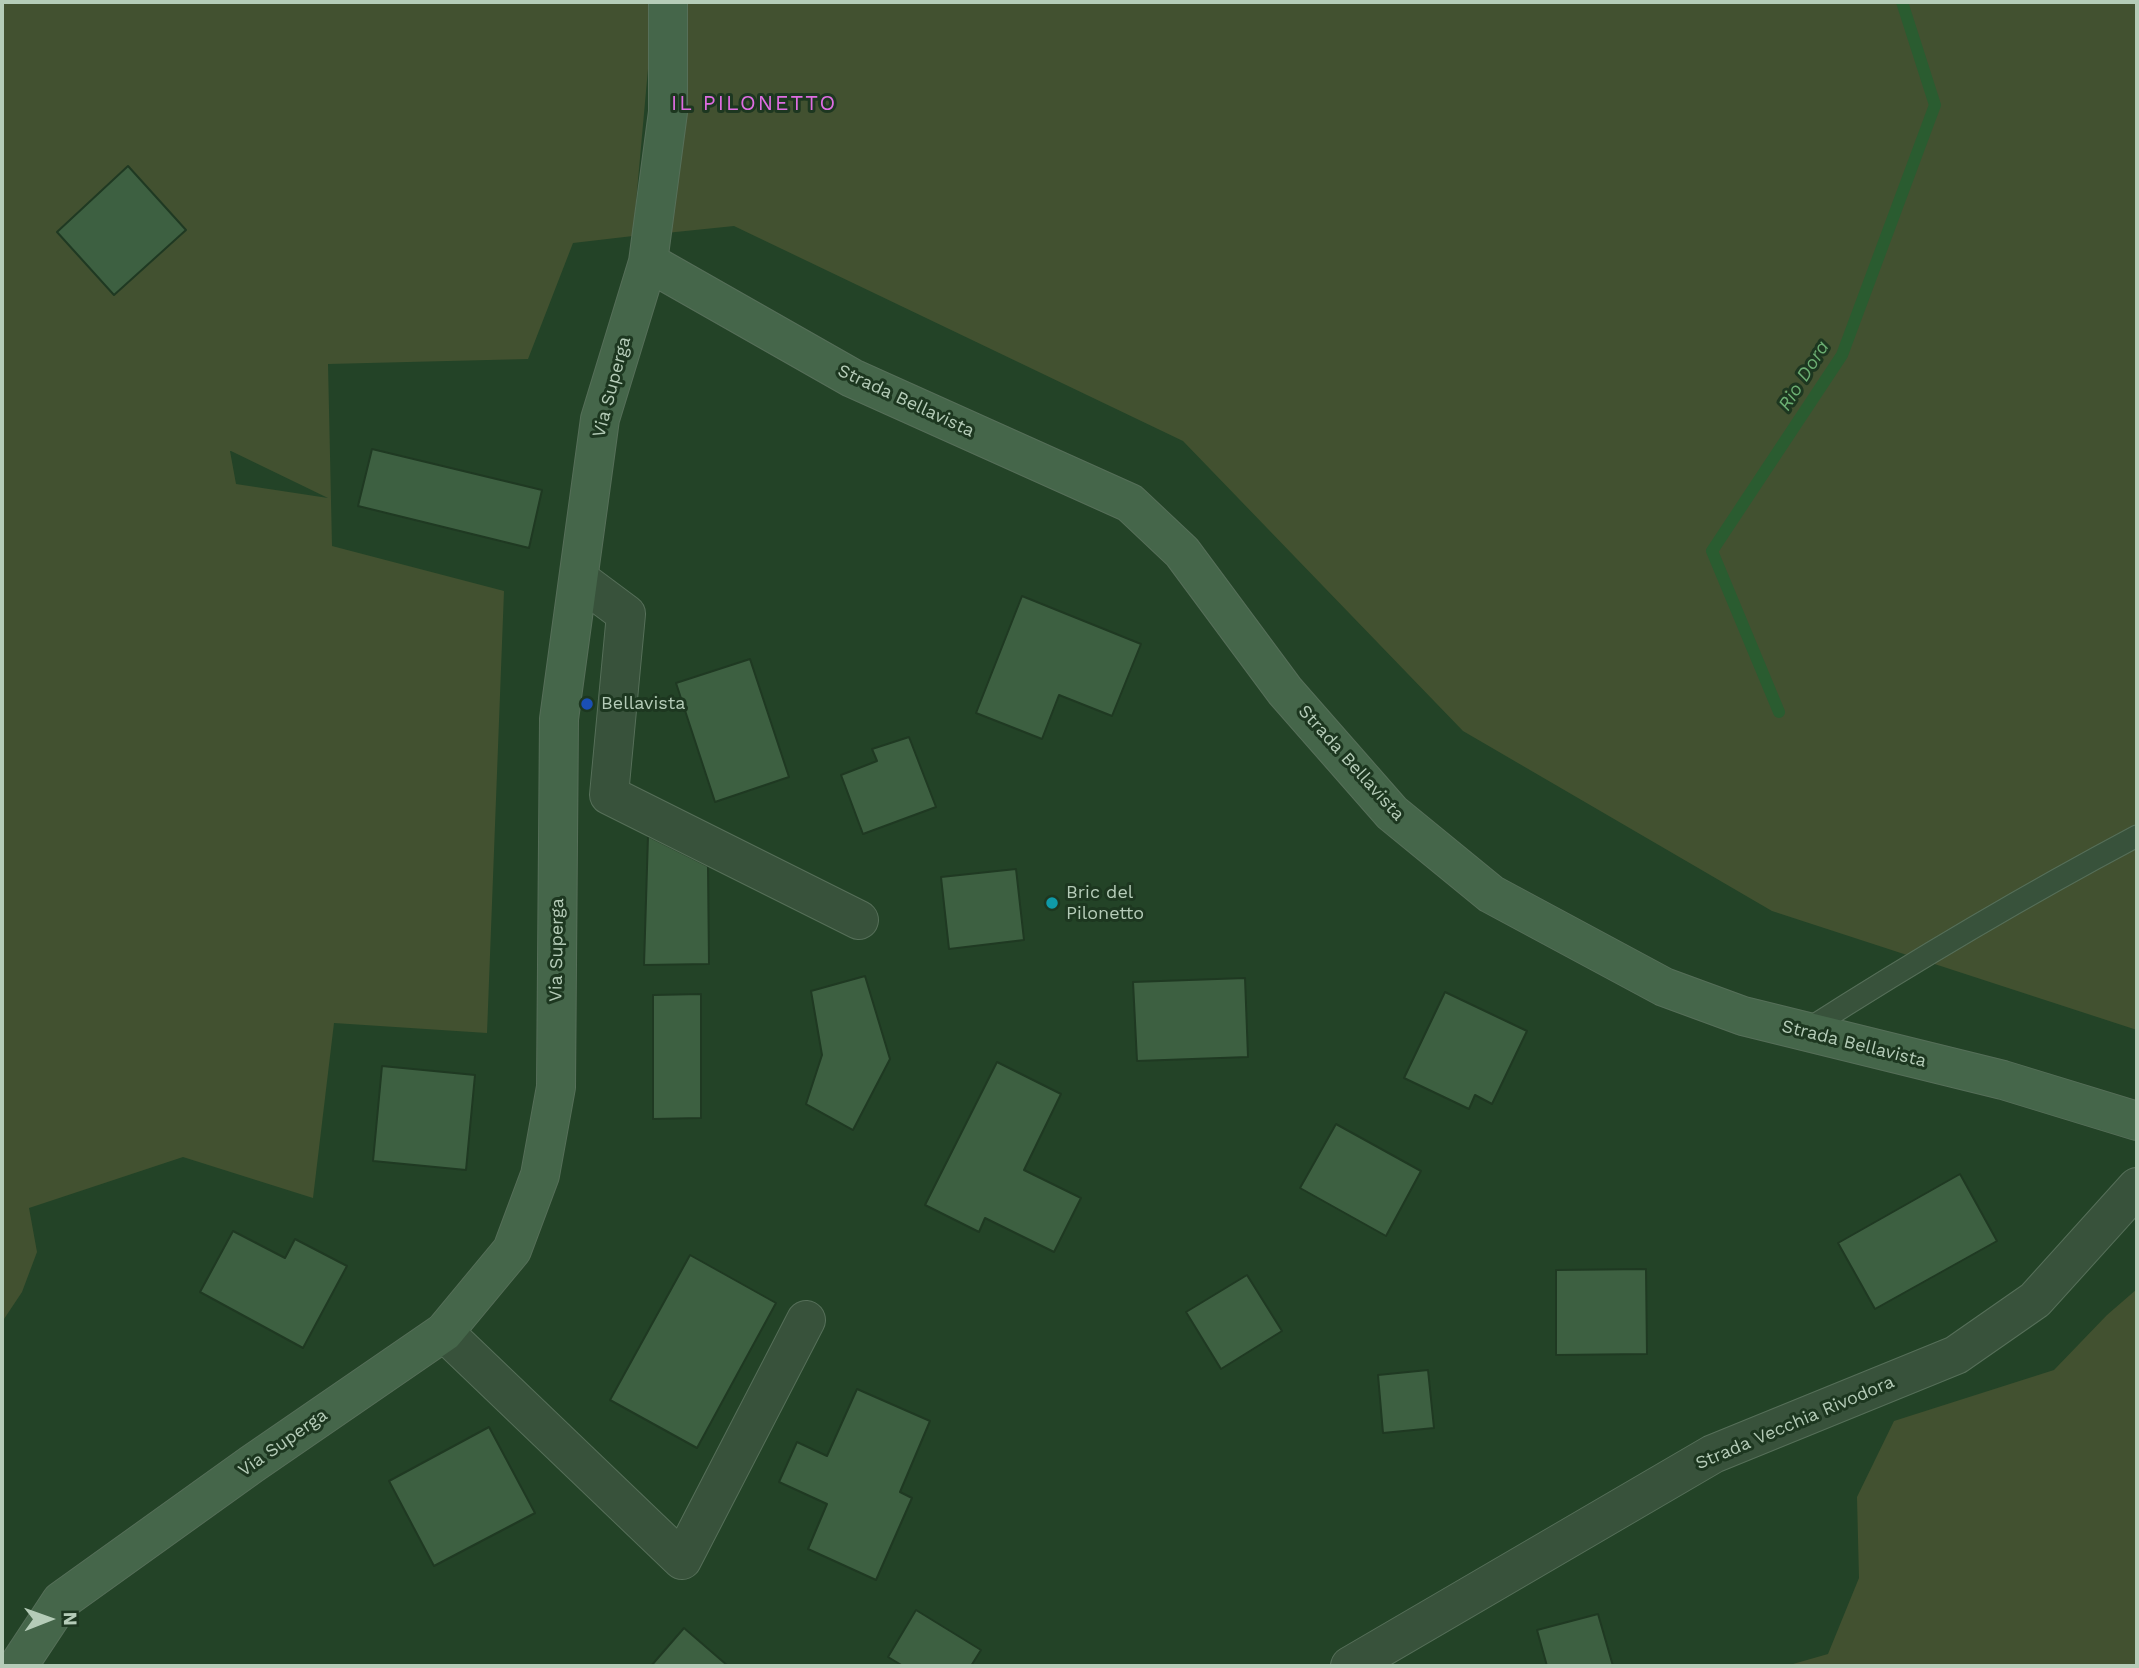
<!DOCTYPE html>
<style>
body{margin:0}
#map{position:relative;width:2139px;height:1668px;overflow:hidden;background:#234327;font-family:"Work Sans",sans-serif}
canvas{display:block}
.frame{position:absolute;inset:0;border:4px solid #b5ccb8;pointer-events:none}
.north{position:absolute;left:14px;top:1584px;width:70px;height:70px;-webkit-text-stroke:5px #1d3720;paint-order:stroke;rotate:89deg;font-size:19px;font-weight:700;line-height:28px;text-align:center;color:#b5ccb8}
.north::after{content:'';display:block;margin:auto;width:24px;height:32px;background:#b5ccb8;clip-path:polygon(50% 0,100% 100%,50% 72%,0 100%)}
</style>
<div id="map">
<canvas width="2139" height="1668"></canvas>
<div class="frame"></div>
<div class="north">N</div>
</div>
<script>
const ctx = document.querySelector('canvas').getContext('2d');
ctx.lineJoin = 'round';
function fillPath(path, color) { ctx.fillStyle = color; ctx.fill(path, 'evenodd'); }
function stroke(path, color, width, dash) { ctx.strokeStyle = color; ctx.lineWidth = width; ctx.lineCap = dash ? 'butt' : 'round'; ctx.setLineDash(dash || []); ctx.stroke(path); }
function drawText(font, color, halo, rows, align = 'center') {
  ctx.font = font + ' "Work Sans",sans-serif'; ctx.lineWidth = 6; ctx.setLineDash([]); ctx.textBaseline = 'middle'; ctx.strokeStyle = halo; ctx.fillStyle = color; for (const [text, x, y, turn = 0] of rows) {
    ctx.save(); ctx.translate(x, y); ctx.rotate((+turn || 0) * Math.PI / 180); ctx.textAlign = isNaN(turn) ? turn : align; if (halo) ctx.strokeText(text, 0, 0); ctx.fillText(text, 0, 0); ctx.restore();
  }
}
fillPath(new Path2D(`
 M2 2H654L633 236 573 243 528 359 328 364 332 546 504 591 487 1033 334 1023 313 1198 183 1157 29 1208 37 1252 22 1292 2 1322ZM230 451H231L328 498 236 484Z
 M683 2H2137V1030L1772 911 1463 731 1183 441 734 226 666 233Z
 M2137 1289V1666H1786L1828 1654 1859 1578 1857 1497 1894 1421 2054 1370 2107 1315Z`), '#425130');
stroke(new Path2D(`
 M1779 712 1712 551 1842 355 1935 105 1902 2`), '#2a5c30', 12);
const building = new Path2D(`
 M128 166 186 230 114 295 57 232Z
 M372 449 542 490 529 548 358 506Z
 M1022 596 1141 644 1112 716 1059 695 1042 739 976 713Z
 M750 659 789 777 715 802 676 683Z
 M909 737 936 807 863 834 841 775 877 761 872 749Z
 M648 836 708 866 709 964 644 965Z
 M1016 869 1024 940 949 949 941 877Z
 M865 976 890 1059 853 1130 806 1104 822 1055 811 991Z
 M1245 978 1248 1057 1137 1061 1133 982Z
 M1445 992 1527 1031 1492 1104 1475 1095 1469 1109 1404 1078Z
 M701 994V1118L653 1119V995Z
 M997 1062 1061 1094 1024 1170 1081 1198 1054 1252 985 1218 979 1232 925 1205Z
 M382 1066 475 1075 466 1170 373 1161Z
 M1336 1124 1421 1171 1386 1236 1300 1188Z
 M1960 1174 1997 1241 1875 1309 1838 1243Z
 M233 1231 285 1258 295 1239 347 1266 303 1348 200 1292Z
 M690 1255 776 1303 697 1448 610 1400Z
 M1646 1269 1647 1354 1556 1355V1270Z
 M1247 1275 1282 1331 1221 1369 1186 1312Z
 M1428 1370 1434 1428 1383 1433 1378 1375Z
 M857 1389 930 1421 900 1492 912 1498 876 1580 808 1549 827 1504 779 1482 797 1442 827 1456Z
 M489 1427 535 1513 434 1566 389 1481Z
 M916 1610 981 1650 971 1666H903L888 1657Z
 M1598 1614 1613 1666H1547L1537 1630Z
 M684 1628 728 1666H651Z`);
fillPath(building, '#3d6041');
stroke(building, '#1f3922', 2);
const lane = new Path2D(`
 M1805 1031C1913 962 2024 896 2137 836`);
const street = new Path2D(`
 M579 579 626 614 609 795 859 920
 M444 1332 682 1560 806 1320
 M1350 1666 1713 1454 1956 1355 2035 1300 2137 1187`);
const secondary = new Path2D(`
 M648 262 852 378 1130 503 1182 552 1285 691 1392 813 1491 894 1664 987 1743 1016 2003 1080 2137 1121
 M18 1666 61 1601 252 1464 444 1332 512 1250 540 1175 556 1087 559 719 600 419 648 262 668 112V2`);
stroke(lane, '#566f59', 23);
stroke(street, '#566f59', 40);
stroke(secondary, '#566f59', 40);
stroke(lane, '#38523b', 21);
stroke(street, '#38523b', 38);
stroke(secondary, '#45664a', 38);
for (const [x, y, r, color] of [
 [587,704,7,"#1a4fb4"],
 [1052,903,7,"#0f9aa8"]
]) { const dot = new Path2D(); dot.arc(x, y, r, 0, 2 * Math.PI); ctx.fillStyle = color; ctx.fill(dot); stroke(dot, '#1d3720', 2.5); }
drawText('18px', '#b5ccb8', '#1d3720', [
 ["Via Superga",612,387,-75],
 ["Strada Bellavista",906,401,25],
 ["Strada Bellavista",1351,763,48],
 ["Via Superga",557,950,-89],
 ["Strada Bellavista",1854,1044,14],
 ["Strada Vecchia Rivodora",1795,1423,-23],
 ["Via Superga",283,1443,-35]
]);
drawText('18px', '#b5ccb8', '#1d3720', [
 ["Bellavista",601,704],
 ["Bric del",1066,893],
 ["Pilonetto",1066,914]
], 'left');
drawText('italic 19px', '#6bae72', '#1d3720', [
 ["Rio Dora",1804,376,-58]
]);
ctx.letterSpacing = '2px';
drawText('21px', '#df6de2', '#1d3720', [
 ["IL PILONETTO",754,104]
]);
ctx.letterSpacing = '0px';
</script>
